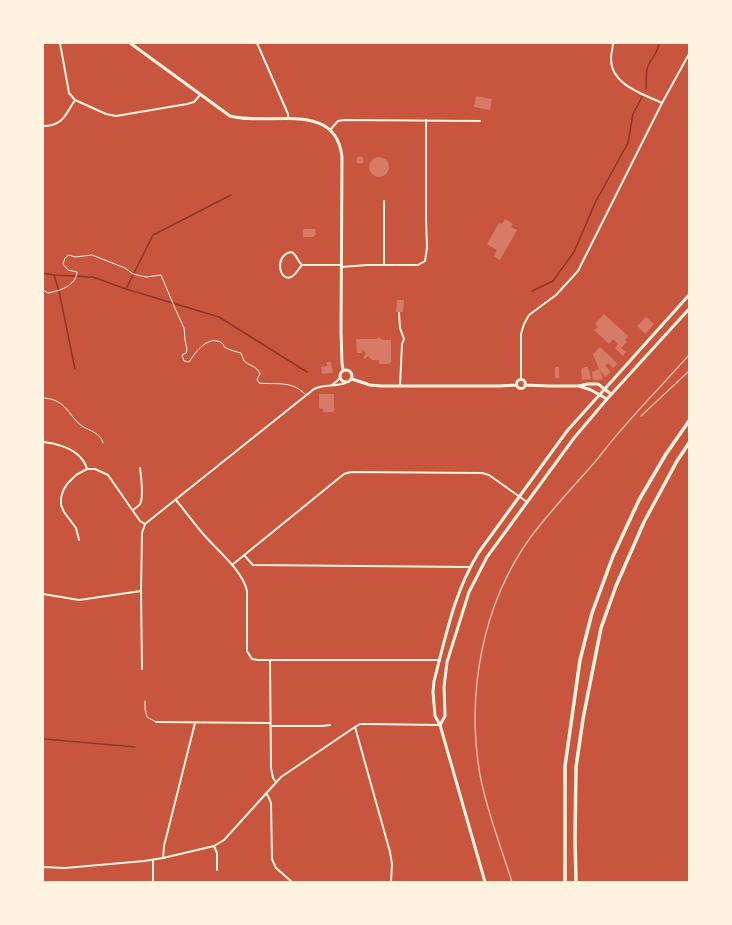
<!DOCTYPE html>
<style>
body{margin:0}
#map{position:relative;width:732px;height:925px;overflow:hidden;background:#c8553d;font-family:"Times New Roman",serif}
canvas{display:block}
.frame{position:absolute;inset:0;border:44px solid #fff3e0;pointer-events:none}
</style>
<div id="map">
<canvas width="732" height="925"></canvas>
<div class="frame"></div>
</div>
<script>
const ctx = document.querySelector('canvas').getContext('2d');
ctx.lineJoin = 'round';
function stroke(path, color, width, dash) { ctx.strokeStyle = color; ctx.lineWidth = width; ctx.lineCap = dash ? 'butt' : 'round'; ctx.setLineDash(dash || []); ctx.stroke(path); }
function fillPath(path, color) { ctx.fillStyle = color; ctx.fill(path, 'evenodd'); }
stroke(new Path2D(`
 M646 89C647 81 645 74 648 66 652 57 657 55 659 43
 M43 273 54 275 93 277 126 289 219 317 307 372
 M54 275 59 291 75 369
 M126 289 153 235 231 195
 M532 291 553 281 574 252 596 201 628 143 633 114 642 97
 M43 738 45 739 135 747`), '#8f3625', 1.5);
fillPath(new Path2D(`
 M476 96 492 99 490 110 474 107Z
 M356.5 160a3.5 3.5 0 1 1 7 0a3.5 3.5 0 1 1-7 0Z
 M369 167a10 10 0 1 1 20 0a10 10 0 1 1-20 0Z
 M505 219 513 224 511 227 517 230 500 260 494 256 497 250 487 244 499 223 502 224Z
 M303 229H315L316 235H314V237H303Z
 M397 300H404L403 312H396Z
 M604 314 628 336 625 340 627 342 621 348 626 352 623 356 615 348 618 344 613 339 609 344 594 330 598 327 595 324Z
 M646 317 654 324 645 334 637 326Z
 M379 337 383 340H391V363L389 364H379V360H372L368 356 365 359 363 357 366 354 362 349V353H357L356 339H377Z
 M600 347 618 364 613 368 608 363 605 366 611 372 605 377 599 369 593 354Z
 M326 362H331L333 373 322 374 321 367 327 366Z
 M555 367H559V378H555Z
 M585 367H588V370H589L591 379 582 380 581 369Z
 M599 369 603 378 601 380H593L592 372Z
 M319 394H334V412H323V409L319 408Z`), '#d67c66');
stroke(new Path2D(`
 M43 290 48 293C59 291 76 286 77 272L68 270 63 264 65 258 69 255 75 257 92 255 125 268 133 274 146 277 161 275 174 306 184 328 185 340 187 349 186 353 182 355 184 361 189 362C195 353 208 334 222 343 226 347 221 345 226 348 230 350 237 352 241 353L244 361C250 366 257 366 260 374L257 379 259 383C276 385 291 380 305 394
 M43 398C67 399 68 416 82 426 90 431 101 433 103 443`), '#fff3e0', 1);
stroke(new Path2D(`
 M145 701V709L147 717 156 722`), '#fff3e0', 1);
stroke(new Path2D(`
 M60 43 69 93 75 100 106 114 116 116 187 104 194 102 200 95
 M257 43 288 114V118
 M613 43C613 48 611 53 611 59 611 85 643 94 662 103
 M43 126C63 126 65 115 75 100
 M330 130 338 121 344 120 480 121
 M302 265C299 268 296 275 291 277 279 282 274 255 291 252 297 254 297 261 302 265H341
 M384 265V201
 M341 267 367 265H418L425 261 427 248 426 219V120
 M399 313 400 328 404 339 402 344 400 386
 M521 379V334L524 324 529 315 556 295 578 271 662 103 689 54
 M332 385 337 381 340 378
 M43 442C55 443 73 448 81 458 84 461 86 465 87 469
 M176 500C186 512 195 525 205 536 218 551 243 571 247 591V651L252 659 258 660H439
 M133 510C135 508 138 507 140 504 144 496 141 476 140 468
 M79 540 76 528 64 512 61 505V498L63 491 67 484 76 475 87 469H95L108 475 140 521 145 524
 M244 555 253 565 469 567
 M232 565 344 474 351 472 482 473 489 475 527 502
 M43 594 79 600 141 591
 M270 660 271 768 273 778 276 782
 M142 669 141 591 142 533 145 524 314 389C324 384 335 387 345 383
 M156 722 270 723
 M270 726H322L330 725
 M355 727 390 852 392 864 391 882
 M266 793 269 798 271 803 272 859 276 868 292 882
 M214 846 217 853V870
 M163 858 164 846 195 723
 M153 860V882
 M43 867 65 868 144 861 163 858 214 846 224 840 281 777 355 727 360 724H368L440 725`), '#fff3e0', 2);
stroke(new Path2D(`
 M130 43 230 116C268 127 336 99 342 157L341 332 342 363 343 370
 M340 376a6 6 0 1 1 12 0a6 6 0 1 1-12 0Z
 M352 379 370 385 381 386H499L516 385
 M516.5 384a4.5 4.5 0 1 1 9 0a4.5 4.5 0 1 1-9 0Z
 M525 385 549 386H579L587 384H598L611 394
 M579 386 591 390 607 399
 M440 725 445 716 444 687 447 662 469 592 487 557 574 438 607 399 689 309
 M485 882 440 725 435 716 433 692 434 681C446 636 454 592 479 552L567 431 689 295`), '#fff3e0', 3);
stroke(new Path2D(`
 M565 882V766L580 660 592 613 613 556 639 500 666 454 689 421
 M576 882 575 838 576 767 583 719 601 628 616 586 644 522 677 461 689 443`), '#fff3e0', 3.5);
stroke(new Path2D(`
 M641 416 689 371
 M512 882C501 847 487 812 480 775 466 694 482 605 530 538 550 511 573 487 595 462 604 451 612 440 622 429 643 404 667 380 689 355`), '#e9b49f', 1.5);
</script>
